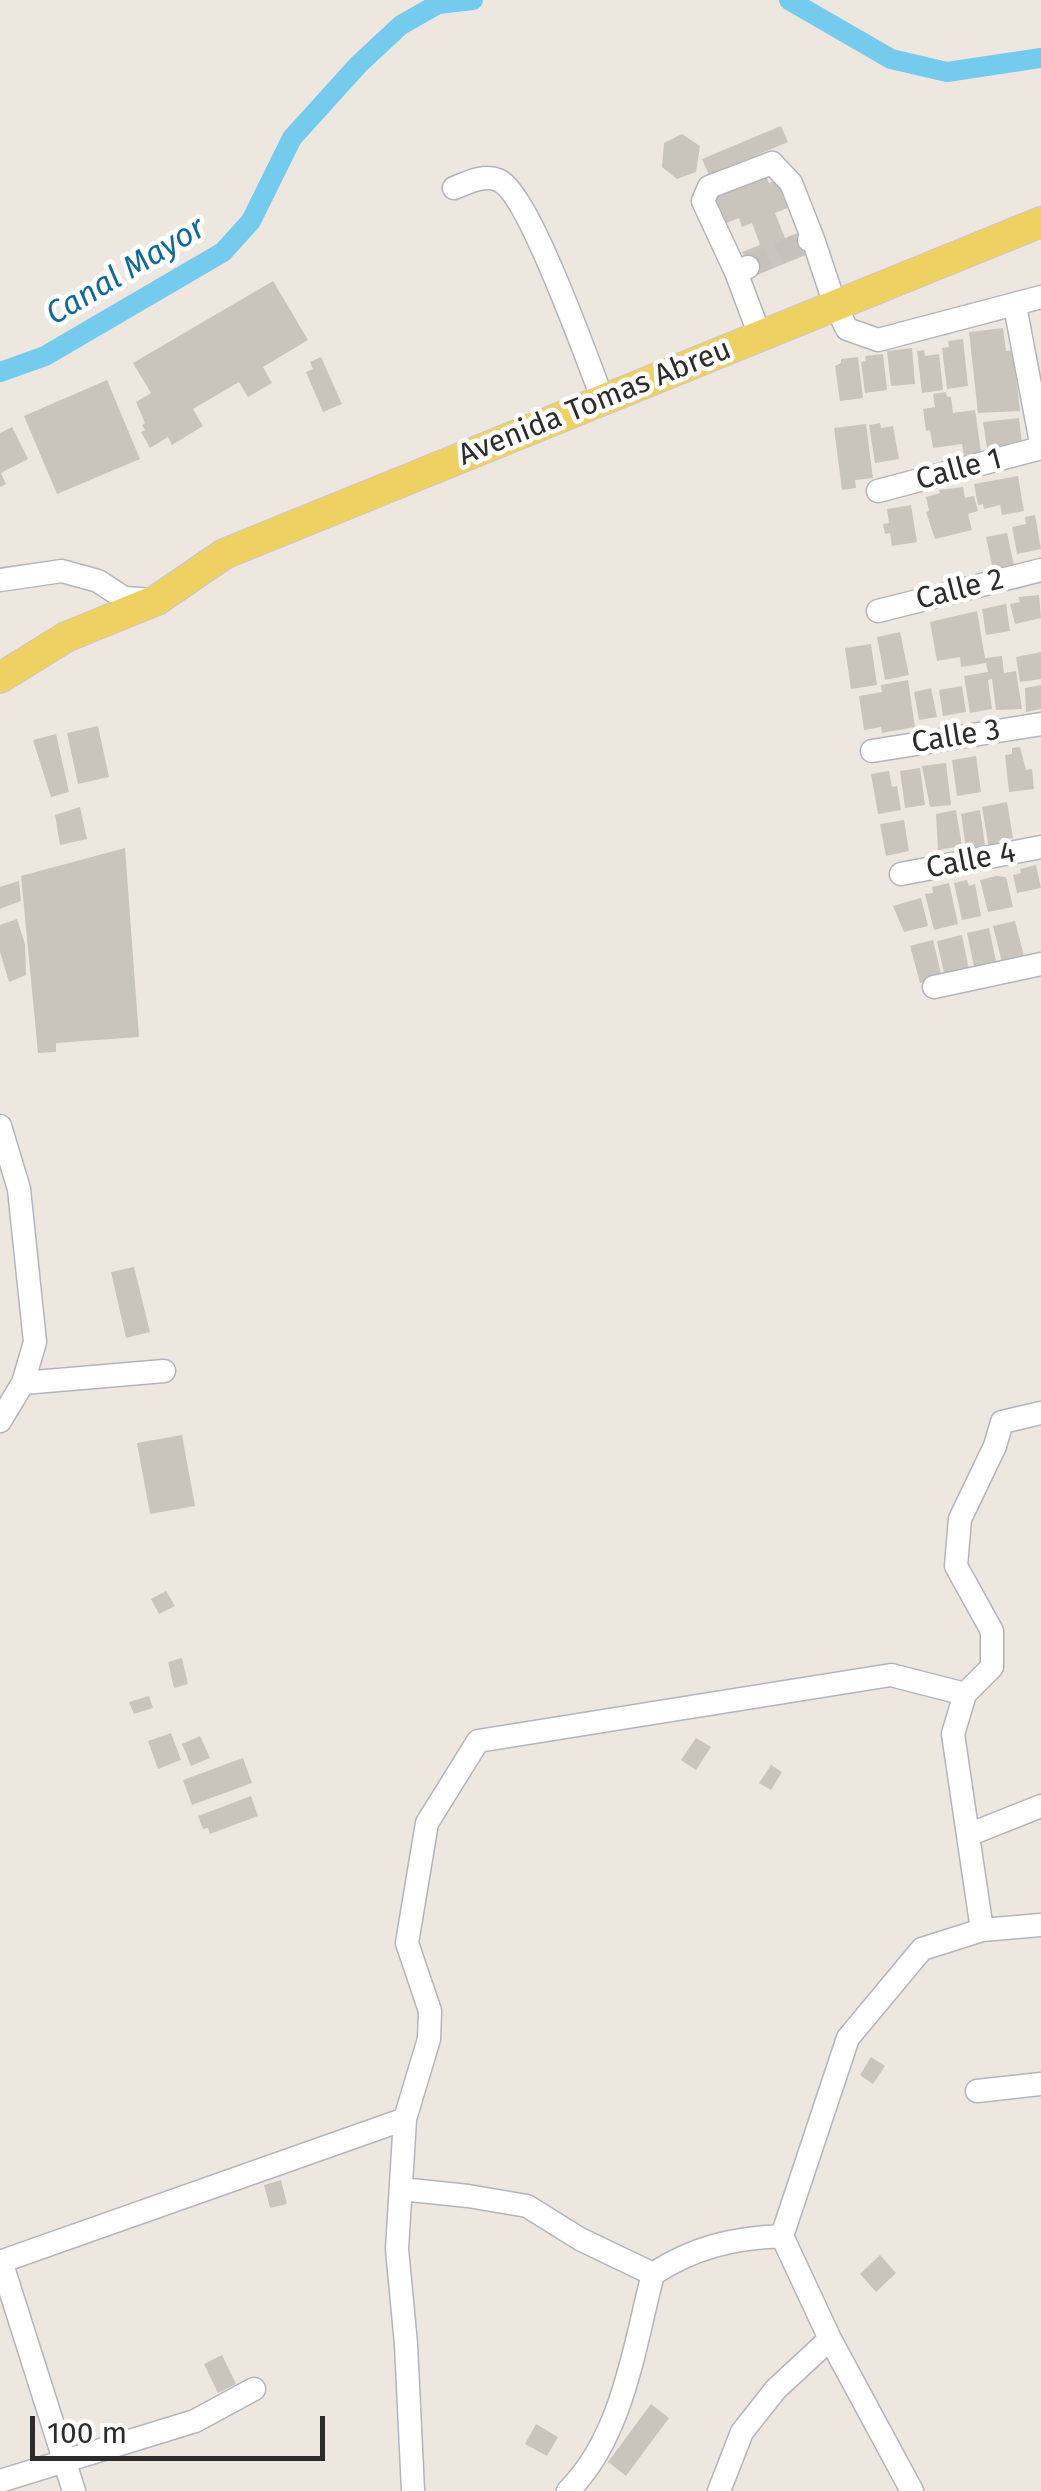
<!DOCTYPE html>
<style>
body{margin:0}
#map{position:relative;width:1041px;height:2491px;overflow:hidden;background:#ede7df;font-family:"Fira Sans",sans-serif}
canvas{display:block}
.scale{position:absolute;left:30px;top:2416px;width:295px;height:45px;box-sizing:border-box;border:5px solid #2c2c2c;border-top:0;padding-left:12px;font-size:30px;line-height:35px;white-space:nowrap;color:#2c2c2c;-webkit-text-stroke:8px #fff;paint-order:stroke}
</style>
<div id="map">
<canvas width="1041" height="2491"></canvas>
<div class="scale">100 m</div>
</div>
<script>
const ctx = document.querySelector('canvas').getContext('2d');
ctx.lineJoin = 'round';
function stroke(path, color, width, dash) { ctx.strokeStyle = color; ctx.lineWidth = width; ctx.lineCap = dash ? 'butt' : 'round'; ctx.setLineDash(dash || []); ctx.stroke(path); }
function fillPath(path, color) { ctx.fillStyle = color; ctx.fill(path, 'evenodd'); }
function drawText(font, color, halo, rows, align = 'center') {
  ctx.font = font + ' "Fira Sans",sans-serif'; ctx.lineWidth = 9; ctx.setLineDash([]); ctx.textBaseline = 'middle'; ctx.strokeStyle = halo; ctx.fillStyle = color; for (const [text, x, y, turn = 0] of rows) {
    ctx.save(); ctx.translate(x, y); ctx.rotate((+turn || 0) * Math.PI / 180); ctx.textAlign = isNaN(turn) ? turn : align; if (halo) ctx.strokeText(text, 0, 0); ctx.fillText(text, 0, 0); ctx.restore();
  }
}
stroke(new Path2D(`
 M789 0 891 59 947 72 1041 58
 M0 372 45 356 223 252 251 221 292 138 359 64 401 25 438 4 473 0`), '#74cbed', 20);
fillPath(new Path2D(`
 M781 126 788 142 709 175 702 159Z
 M682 134 700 146 696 172 677 179 662 167 664 143Z
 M765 173 769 183 778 179 790 207 775 213 785 238 805 230 813 252 752 277 742 252 760 245 752 223 742 227 739 218 724 224 711 195Z
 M273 281 308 340 263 367 272 383 248 397 239 382 193 409 203 426 172 445 168 437 150 448 141 432 145 430 142 425 145 423 136 402 151 393 133 363Z
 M1003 328 1006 351 1013 350 1020 411 978 413 969 332Z
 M963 339 968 386 947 389 942 348 949 347 948 341Z
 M912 348 915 384 891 386 887 351Z
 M924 350 925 356 939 354 943 390 922 393 917 351Z
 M883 354 887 390 865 393 861 362 866 361 865 356Z
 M321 357 342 404 323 412 306 372 313 369 310 362Z
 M858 357 863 398 840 401 835 366 841 363V359Z
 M107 380 140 459 57 494 24 416Z
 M946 392 947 397H951L953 413 975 410 981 452 964 455 962 444 933 448 930 430 926 431 923 409 935 407 933 394Z
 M1019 418 1022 443 987 448 983 422Z
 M880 423 881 428 893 426 899 459 875 463 869 425Z
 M866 424 873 478 855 480 856 488 842 490 834 428Z
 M12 427 28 459 1 473 6 484 0 487V433Z
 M1018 476 1024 511 1002 515 1000 505 984 509 983 504 978 505 974 484Z
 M963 487 965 498 974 496 978 511 968 514 972 530 935 539 926 512 929 511 926 497 940 493 939 490Z
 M911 505 917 542 892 546 890 533 885 534 883 524 889 523 887 509Z
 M1035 515 1041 549 1017 554 1012 527 1026 524 1025 517Z
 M1007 533 1014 565 993 570 986 537Z
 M1039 595 1041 618 1015 624 1010 604 1020 602 1018 597Z
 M1006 604 1010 631 986 635 982 609Z
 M977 611 985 658 1002 656 1004 673 1016 671 1022 709 996 710 992 679 988 680 992 709 970 713 964 676 988 672 986 663 961 667 960 657 937 661 930 622Z
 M900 632 909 675 885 680 877 637Z
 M871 644 877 685 851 689 845 648Z
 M1041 652V679L1020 682 1016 657Z
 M908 680 915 727 882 733 881 727 864 730 859 696 882 692 881 685Z
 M1041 685V709L1026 712 1025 688Z
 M962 686 966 712 943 716 939 690Z
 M931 688 937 717 919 720 914 692Z
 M98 726 109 777 78 784 67 733Z
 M56 734 69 792 51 797 33 740Z
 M1020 747 1026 770 1032 769 1034 789 1009 792 1005 755 1012 754V748Z
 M976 756 981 792 957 796 952 760Z
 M946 763 951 805 930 807 922 766Z
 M920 768 925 805 905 808 900 771Z
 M889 771 892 787 897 786 901 810 878 814 871 774Z
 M1007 802 1013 838 998 841 999 847 989 848 982 807Z
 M80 807 87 839 60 845 55 815Z
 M956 810 962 846 938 850 936 814Z
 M980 810 985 846 966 849 961 814Z
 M904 820 909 851 886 856 880 824Z
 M125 848 139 1037 56 1043V1052L38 1053 21 876Z
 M1036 865 1041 888 1017 893 1013 875 1021 873 1020 869Z
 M996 876 1006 877 1013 907 988 912 980 880Z
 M967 880 969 886 975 884 981 916 962 920 954 883Z
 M19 881 21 901 0 909V887Z
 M949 883 958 924 934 930 925 894 933 893 932 887Z
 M921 898 928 926 904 932 893 906Z
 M17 919 25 944 26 975 9 982 0 952V925Z
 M1015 921 1024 956 1002 962 993 926Z
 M989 928 997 966 975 971 967 933Z
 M962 935 969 970 953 978 952 972 944 973 937 941Z
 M933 940 942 978 920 983 910 946Z
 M134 1267 150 1332 126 1338 111 1272Z
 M182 1435 195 1506 150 1514 137 1443Z
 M166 1591 175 1606 159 1614 151 1599Z
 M182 1658 188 1684 174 1688 168 1662Z
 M149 1696 153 1708 134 1714 129 1702Z
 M171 1733 181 1760 158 1769 148 1741Z
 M200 1736 210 1758 191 1766 182 1744Z
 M696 1738 711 1747 696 1770 681 1760Z
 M243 1758 252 1783 192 1805 183 1780Z
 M771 1765 782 1772 771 1790 759 1783Z
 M251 1796 258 1816 210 1834 208 1828 203 1829 198 1816Z
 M871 2057 885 2066 873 2084 860 2075Z
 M281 2180 287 2204 270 2208 264 2185Z
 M880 2255 896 2273 876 2292 860 2274Z
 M222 2355 236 2384 218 2393 204 2364Z
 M651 2404 669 2418 626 2476 608 2462Z
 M536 2424 558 2437 547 2456 525 2444Z`), '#c9c5bd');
stroke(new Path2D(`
 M748 267 809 240`), '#c6c2bb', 22, [22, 11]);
const minor = new Path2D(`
 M454 188C467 183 484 174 498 180 528 191 588 362 603 400
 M809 240 813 239 835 305 847 329 878 340 1041 297
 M748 267 736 272 760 336
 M736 272 703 201 709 187 772 163 791 183 813 239
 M1015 306 1041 443
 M878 491 1041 448
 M0 580 62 571 98 581 124 598 154 600
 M878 611 1041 570
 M872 751 1041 724
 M901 874 1041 847
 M934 987 1041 964
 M0 1126 19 1189 35 1342 23 1383 0 1421
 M23 1383 164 1371
 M965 1694 953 1734 982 1930
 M968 1835 1041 1806
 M977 2091 1041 2084
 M401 2189 468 2196 527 2206 580 2239 653 2274
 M1 2261 74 2491
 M0 2262 405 2119
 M0 2481 195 2421 254 2389
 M413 2491 406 2344 397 2249 405 2119 429 2039 430 2011 407 1943 427 1823 478 1741 891 1675 965 1694 992 1667V1631L956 1566 960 1519 995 1446 1002 1422 1041 1413
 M568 2491C623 2436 634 2347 653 2274 694 2247 734 2238 782 2236
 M719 2491 742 2432 776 2389 830 2339
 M912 2491 830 2339 782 2236 848 2038 922 1949 982 1930 1041 1925`);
const major = new Path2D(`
 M0 678 66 637 157 600 224 554 1041 222`);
stroke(minor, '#b2b5bf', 25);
stroke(major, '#c8c8c8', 32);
stroke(minor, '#fff', 22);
stroke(major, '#efd062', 30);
drawText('30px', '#2c2c2c', '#fff', [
 ["Avenida Tomas Abreu",595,403,-22],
 ["Calle 1",959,470,-15],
 ["Calle 2",960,590,-14],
 ["Calle 3",956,737,-9],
 ["Calle 4",971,861,-11]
]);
drawText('italic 32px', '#106a9c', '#fff', [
 ["Canal Mayor",126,272,-31]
]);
</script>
